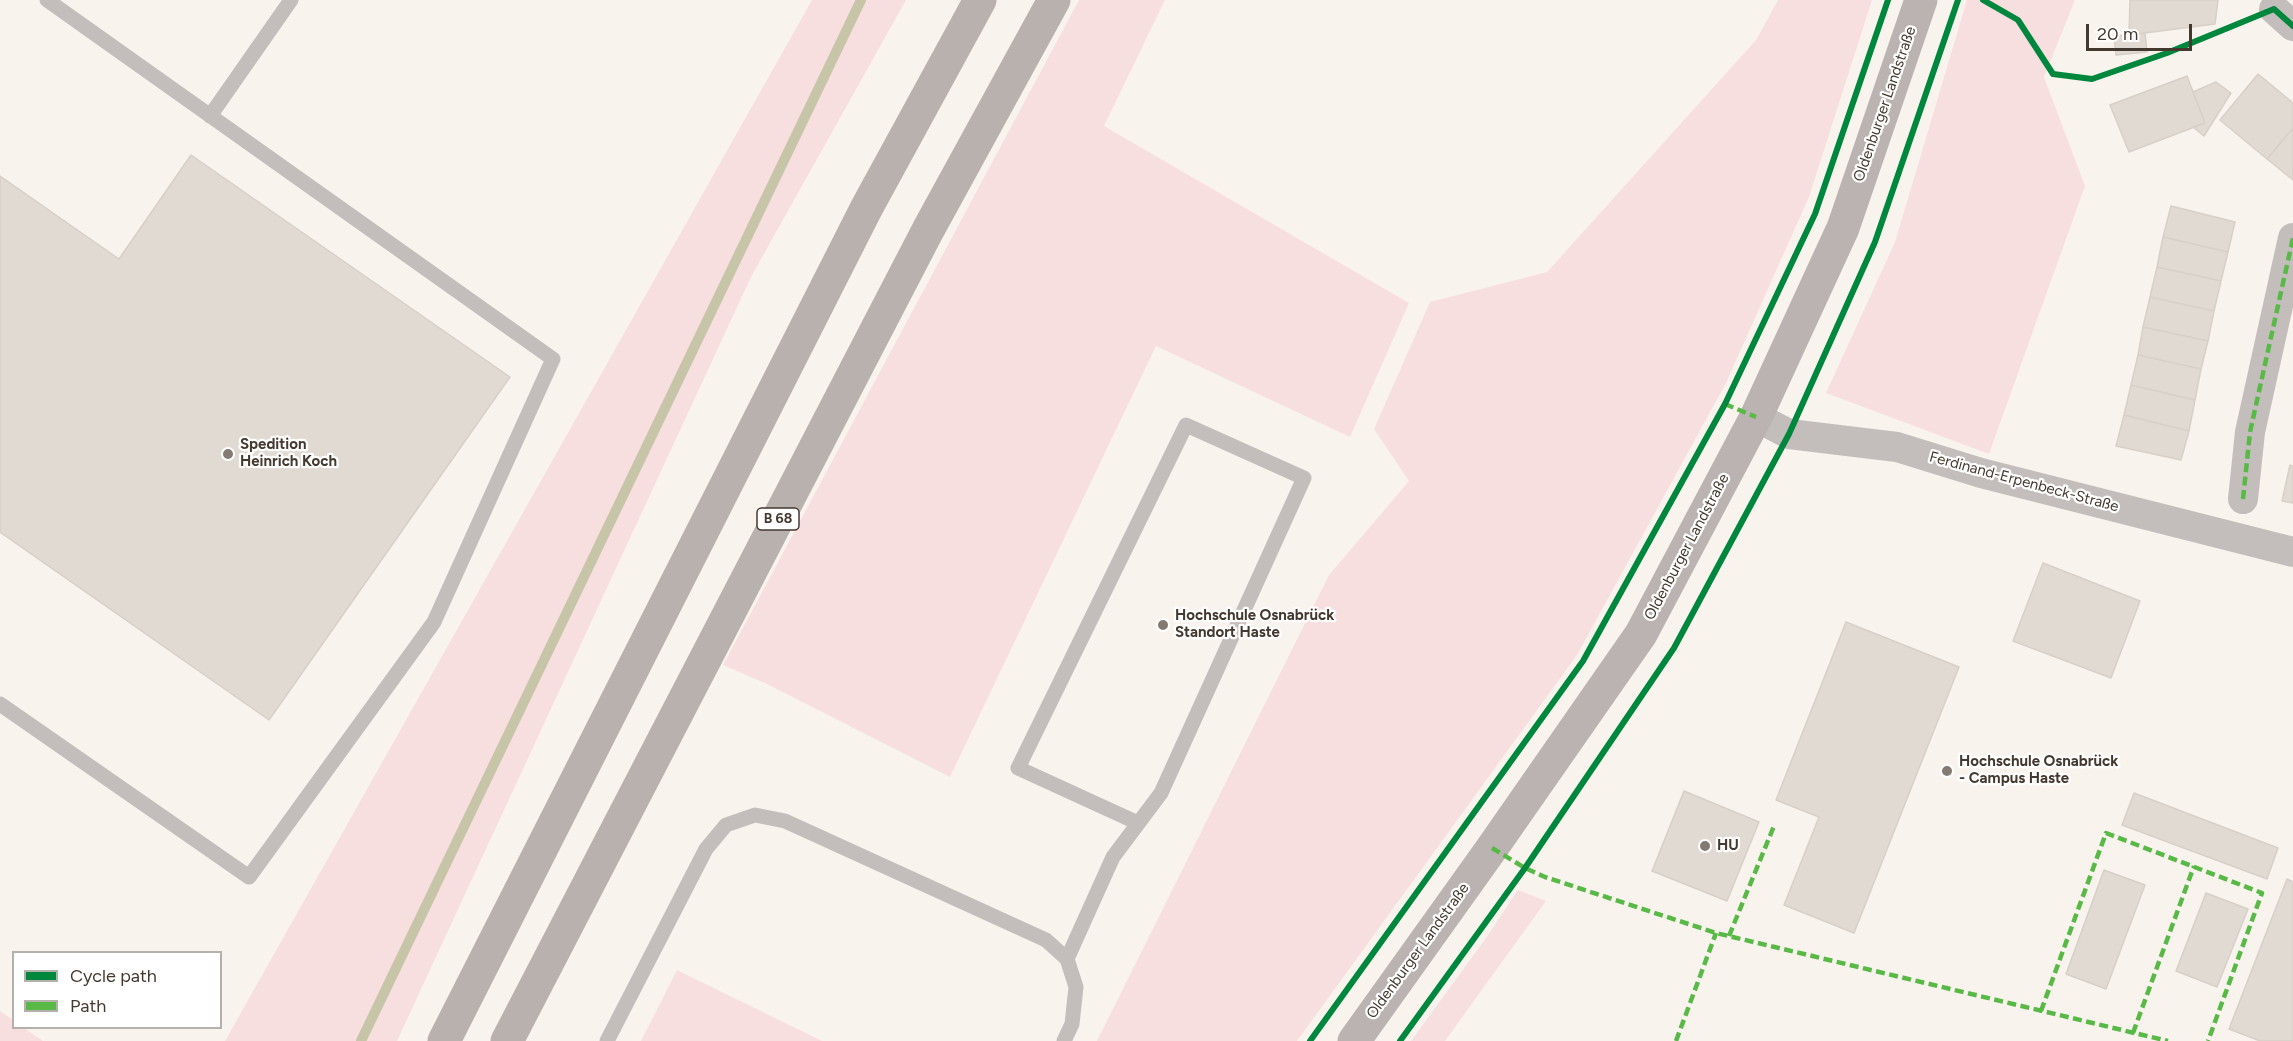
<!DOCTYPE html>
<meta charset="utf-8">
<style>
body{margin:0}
#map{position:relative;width:2293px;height:1041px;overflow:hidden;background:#f9f3ee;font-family:Figtree,sans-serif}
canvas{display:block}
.legend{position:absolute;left:12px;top:951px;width:210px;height:78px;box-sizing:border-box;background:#fff;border:2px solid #b4b0ac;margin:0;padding:8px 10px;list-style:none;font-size:18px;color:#44392f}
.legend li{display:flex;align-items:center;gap:12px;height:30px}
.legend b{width:30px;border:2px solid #b4b0ac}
.scale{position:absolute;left:2086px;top:24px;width:106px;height:27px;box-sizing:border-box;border:3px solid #44392f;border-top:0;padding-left:8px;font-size:18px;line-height:21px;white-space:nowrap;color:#44392f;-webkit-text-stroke:4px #fff;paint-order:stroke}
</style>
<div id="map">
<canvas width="2293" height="1041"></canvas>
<ul class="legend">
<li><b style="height:8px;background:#00873e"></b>Cycle path</li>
<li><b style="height:8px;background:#58b947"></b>Path</li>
</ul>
<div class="scale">20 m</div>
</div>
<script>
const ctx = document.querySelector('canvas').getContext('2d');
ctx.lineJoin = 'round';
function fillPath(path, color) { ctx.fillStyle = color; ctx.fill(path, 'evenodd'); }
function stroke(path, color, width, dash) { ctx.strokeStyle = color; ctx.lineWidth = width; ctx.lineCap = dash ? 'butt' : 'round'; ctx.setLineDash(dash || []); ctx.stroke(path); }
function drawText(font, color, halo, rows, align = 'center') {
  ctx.font = font + ' Figtree,sans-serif'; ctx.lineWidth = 4.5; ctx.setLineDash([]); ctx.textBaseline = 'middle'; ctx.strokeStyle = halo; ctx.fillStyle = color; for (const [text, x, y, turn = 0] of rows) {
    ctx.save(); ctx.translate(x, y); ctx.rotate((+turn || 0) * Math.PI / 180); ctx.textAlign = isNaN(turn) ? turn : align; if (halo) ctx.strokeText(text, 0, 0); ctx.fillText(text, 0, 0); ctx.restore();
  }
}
fillPath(new Path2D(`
 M812 0H906L751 277 397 1041H225Z
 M1079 0H1165L1104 126 1409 303 1350 437 1156 346 950 777 767 684 723 665Z
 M1778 0H1872L1809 197 1726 383 1577 655 1297 1041H1097L1329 575 1409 481 1374 429 1430 302 1547 272 1756 40Z
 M1967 0H2075L2044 77 2085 186 1989 454 1826 393 1895 242Z
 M1518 890 1546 901 1445 1041H1411L1486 938Z
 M677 970 822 1041H641Z
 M0 1011 13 1020 14 1028H24L43 1041H0Z`), '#f8dfdf');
stroke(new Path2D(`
 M361 1041 861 0`), '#c6c5a7', 10);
const building = new Path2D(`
 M2130 0H2218L2215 24 2129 35Z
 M2145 33 2147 52 2116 55 2114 36Z
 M2258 74 2293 103V128L2267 159 2220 120Z
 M2187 76 2205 123 2129 152 2110 105Z
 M2216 82 2231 93 2204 136 2193 127 2205 123 2193 92Z
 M2293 128V180L2267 159Z
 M191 155 510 377 269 720 0 532V176L119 259Z
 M2171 206 2235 222 2228 252 2163 237Z
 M2163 237 2228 252 2221 281 2157 267Z
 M2157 267 2221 281 2214 311 2150 297Z
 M2150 297 2214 311 2208 341 2143 327Z
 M2143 327 2208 341 2201 369 2138 355Z
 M2138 355 2201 369 2195 400 2131 385Z
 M2131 385 2195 400 2189 431 2124 415Z
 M2124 415 2189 431 2181 460 2116 446Z
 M2290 465 2293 466V503L2282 501Z
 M2043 563 2140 601 2111 678 2013 641Z
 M1846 622 1959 667 1854 933 1784 905 1819 817 1776 800Z
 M1684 791 1759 822 1727 901 1652 871Z
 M2134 793 2278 848 2267 879 2122 825Z
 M2104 870 2145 885 2106 989 2066 974Z
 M2287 879 2293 882V1041H2260L2229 1029Z
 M2206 893 2248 909 2217 987 2176 971Z`);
fillPath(building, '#e0dad2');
stroke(building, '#d6d0c8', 1.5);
stroke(new Path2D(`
 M210 116 291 0
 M0 704 249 877 434 622 553 359 47 0
 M607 1041 706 849 726 825 755 815 785 821 1046 940 1067 959
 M1064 1041 1072 1024 1076 987 1067 959 1113 857 1161 793 1304 478 1186 425 1018 768 1138 823`), '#c3bebc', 15);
stroke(new Path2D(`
 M2274 9 2293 26
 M1756 417 1789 434 1897 447 1981 473 2293 552
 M2243 499 2250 432 2293 238`), '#c3bebc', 30);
stroke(new Path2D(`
 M1354 1041 1492 848 1641 634 1756 417 1843 228 1921 0`), '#bab3b1', 33);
stroke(new Path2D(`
 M444 1041 867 207 980 0
 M507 1041 928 230 1054 0`), '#b8b1ad', 33);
stroke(new Path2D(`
 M1725 404 1756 417
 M2243 499 2250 432 2293 238
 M1492 848 1525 868 1545 877 1716 933 2168 1041
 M1729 936 1774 826
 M2041 1011 2106 833 2262 893 2208 1041
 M2133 1033 2194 866
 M1676 1041 1716 933`), '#58b947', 4.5, [9, 4.5]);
stroke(new Path2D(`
 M1983 0 2018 20 2053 74 2092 79 2167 53 2274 9 2293 26
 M1310 1041 1583 661 1725 404 1815 214 1888 0
 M1400 1041 1525 868 1674 648 1789 434 1875 242 1958 0`), '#00873e', 6);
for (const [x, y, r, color] of [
 [228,454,6,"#837a72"],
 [1163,625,6,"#837a72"],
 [1947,771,6,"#837a72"],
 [1705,846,6,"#837a72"]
]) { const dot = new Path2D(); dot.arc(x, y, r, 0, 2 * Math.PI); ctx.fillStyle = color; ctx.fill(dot); stroke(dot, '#fff', 2); }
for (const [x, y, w] of [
 [778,519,42]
]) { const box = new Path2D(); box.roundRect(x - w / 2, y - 11, w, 22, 4.5); ctx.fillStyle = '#fff'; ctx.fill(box); stroke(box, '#44392f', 1.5); }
drawText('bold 14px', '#44392f', null, [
 ["B 68",778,519]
]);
drawText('15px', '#44392f', '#fff', [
 ["Oldenburger Landstraße",1885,104,-71],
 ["Ferdinand-Erpenbeck-Straße",2024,482,15],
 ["Oldenburger Landstraße",1687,547,-62],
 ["Oldenburger Landstraße",1418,951,-54]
]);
drawText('bold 15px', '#44392f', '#fff', [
 ["Spedition",240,445],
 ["Heinrich Koch",240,462],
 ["Hochschule Osnabrück",1175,616],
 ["Standort Haste",1175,633],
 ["Hochschule Osnabrück",1959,762],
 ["- Campus Haste",1959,779],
 ["HU",1717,846]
], 'left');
</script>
